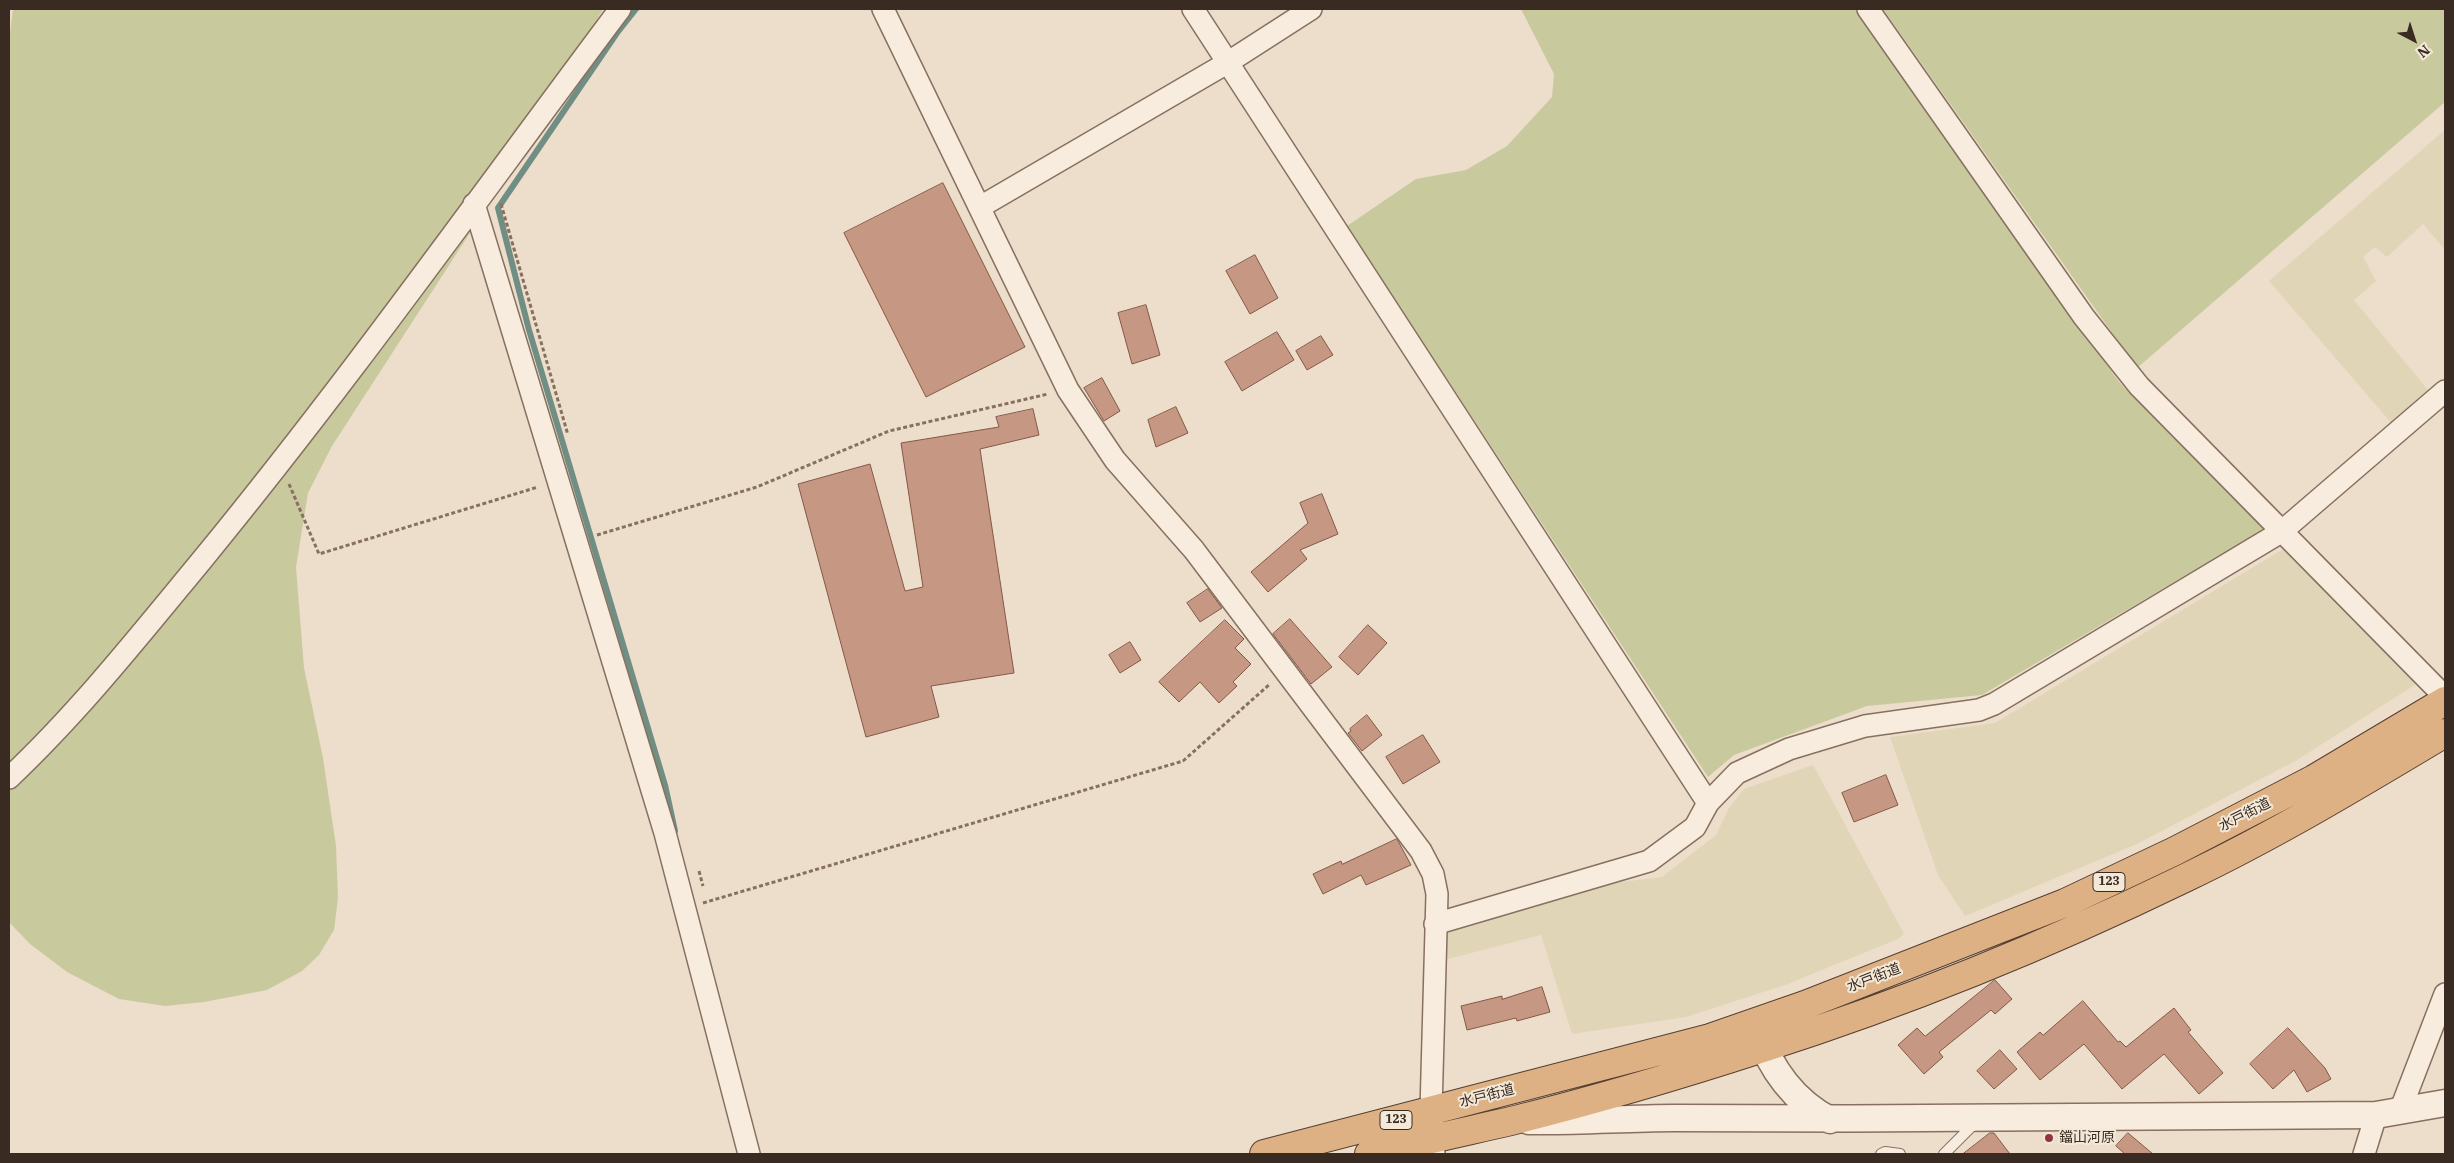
<!DOCTYPE html>
<meta charset="utf-8">
<style>
body{margin:0}
#map{position:relative;width:2454px;height:1163px;overflow:hidden;background:#ecdeca;font-family:"IBM Plex Serif",serif}
canvas{display:block}
.frame{position:absolute;inset:0;border:10px solid #392a22;pointer-events:none}
.north{position:absolute;left:2389px;top:15px;width:50px;height:50px;-webkit-text-stroke:4px #f3e9d9;paint-order:stroke;rotate:140deg;font-size:14px;font-weight:700;line-height:20px;text-align:center;color:#392a22}
.north::after{content:'';display:block;margin:auto;width:18px;height:22px;background:#392a22;clip-path:polygon(50% 0,100% 100%,50% 72%,0 100%)}
</style>
<div id="map">
<canvas width="2454" height="1163"></canvas>
<div class="frame"></div>
<div class="north">N</div>
</div>
<script>
const ctx = document.querySelector('canvas').getContext('2d');
ctx.lineJoin = 'round';
function fillPath(path, color) { ctx.fillStyle = color; ctx.fill(path, 'evenodd'); }
function stroke(path, color, width, dash) { ctx.strokeStyle = color; ctx.lineWidth = width; ctx.lineCap = dash ? 'butt' : 'round'; ctx.setLineDash(dash || []); ctx.stroke(path); }
function drawText(font, color, halo, rows, align = 'center') {
  ctx.font = font + ' "IBM Plex Serif","Noto Sans JP",serif'; ctx.lineWidth = 4; ctx.setLineDash([]); ctx.textBaseline = 'middle'; ctx.strokeStyle = halo; ctx.fillStyle = color; for (const [text, x, y, turn = 0] of rows) {
    ctx.save(); ctx.translate(x, y); ctx.rotate((+turn || 0) * Math.PI / 180); ctx.textAlign = isNaN(turn) ? turn : align; if (halo) ctx.strokeText(text, 0, 0); ctx.fillText(text, 0, 0); ctx.restore();
  }
}
fillPath(new Path2D(`
 M2445 130V250L2423 224 2387 257 2375 247 2363 257 2376 281 2354 300 2432 395 2394 426 2269 281Z
 M2285 548 2421 681 2297 760 2137 844 1965 916 1938 875 1890 737 1995 723Z
 M1813 765 1904 934 1898 939 1785 985 1686 1017 1572 1034 1541 935 1444 960V935L1457 922 1580 887 1662 877 1716 835 1729 808 1744 789Z`), '#e1d5b8');
fillPath(new Path2D(`
 M13 9H603L512 168 332 446 308 493 296 567 304 668 323 758 336 846 338 898 334 930 319 955 302 971 267 990 204 1002 165 1006 119 999 67 972 30 944 9 922V41Z
 M1521 9H1856L2119 382 2264 529 1982 695 1867 706 1734 755 1708 777 1347 226 1416 179 1466 170 1507 146 1552 97 1554 74Z
 M1883 9H2445V102L2137 368Z`), '#c9c99e');
stroke(new Path2D(`
 M636 9 617 33 498 208 529 330 665 785 675 831`), '#718e84', 6);
const building = new Path2D(`
 M943 183 1025 347 926 397 844 233Z
 M1255 255 1278 298 1250 314 1226 271Z
 M1146 305 1160 355 1132 364 1118 313Z
 M1277 332 1294 360 1242 391 1225 362Z
 M1321 336 1333 355 1307 370 1296 351Z
 M1102 378 1120 411 1104 421 1084 388Z
 M1176 407 1188 433 1156 447 1148 420Z
 M1033 409 1039 435 980 449 1014 673 931 686 939 717 866 737 798 484 870 464 905 591 923 587 901 443 999 427 996 417Z
 M1322 494 1338 534 1300 550 1307 559 1268 592 1251 572 1308 523 1300 503Z
 M1208 589 1222 608 1200 622 1187 603Z
 M1290 619 1332 667 1311 684 1273 634Z
 M1225 620 1244 639 1235 648 1251 664 1233 682 1237 686 1219 703 1200 682 1179 702 1159 682Z
 M1368 625 1387 643 1358 675 1339 657Z
 M1130 642 1141 660 1120 673 1109 655Z
 M1367 715 1382 735 1362 751 1348 733 1351 731 1350 729Z
 M1423 735 1440 762 1403 784 1386 757Z
 M1886 775 1898 805 1854 822 1842 793Z
 M1397 839 1411 865 1366 885 1361 875 1323 894 1313 874 1341 861 1342 864Z
 M1995 980 2012 999 1995 1014 1991 1010 1939 1052 1943 1057 1924 1074 1898 1045 1917 1028 1925 1036Z
 M1542 987 1550 1012 1517 1021 1516 1018 1467 1030 1461 1006 1502 996V999Z
 M2083 1001 2118 1042 2120 1041 2126 1047 2174 1008 2191 1030 2188 1032 2223 1073 2199 1094 2164 1054 2122 1089 2084 1044 2040 1080 2017 1052 2040 1032 2043 1035Z
 M2288 1028 2325 1068 2331 1079 2307 1092 2294 1070 2273 1089 2250 1064Z
 M2000 1050 2017 1069 1994 1089 1977 1071Z
 M1990 1133H1994L2010 1154H1963Z
 M2128 1133 2153 1154H2125L2116 1146Z`);
fillPath(building, '#c69783');
stroke(building, '#845847', 1);
const service = new Path2D(`
 M1881 1154 1885 1152 1900 1154
 M1944 1154 1976 1122`);
const minor = new Path2D(`
 M883 9 1068 390 1115 460 1194 550 1421 851 1433 874 1437 894 1431 1110 1434 1154
 M1193 9 1708 803
 M1868 9 2084 317 2139 386 2445 697
 M474 204 665 833 749 1154
 M980 207 1227 63 1311 9
 M9 778C80 711 140 635 202 560 348 382 482 193 620 9
 M1435 924 1649 861 1695 827 1708 803 1737 773 1789 749 1865 726 1979 710 1994 704 2281 532 2445 391
 M2400 1111 2445 994
 M2364 1154 2376 1115`);
const tertiary = new Path2D(`
 M1756 1027C1769 1066 1792 1100 1830 1120
 M1529 1121C1578 1122 1626 1118 1674 1118 1908 1119 2142 1118 2376 1115L2445 1103`);
const trunk = new Path2D(`
 M1264 1154 1710 1038 1805 1005 2065 903 2175 851 2314 779 2445 701
 M1369 1154C1416 1142 1463 1132 1511 1121 1595 1100 1680 1075 1763 1048 1907 1002 2049 944 2185 878 2275 835 2360 784 2445 733`);
stroke(service, '#877060', 12);
stroke(minor, '#877060', 24);
stroke(tertiary, '#877060', 29);
stroke(trunk, '#553f33', 30);
stroke(new Path2D(`
 M501 204 568 435
 M289 484 319 554 538 487
 M597 535 757 487 889 431 1048 394
 M699 871 703 886
 M703 903 1183 761 1270 684`), '#877060', 3, [4, 2.5]);
stroke(service, '#f7ecdd', 10);
stroke(minor, '#f7ecdd', 21);
stroke(tertiary, '#f7ecdd', 26);
stroke(trunk, '#deb184', 28);
for (const [x, y, r, color] of [
 [2049,1138,5,"#913440"]
]) { const dot = new Path2D(); dot.arc(x, y, r, 0, 2 * Math.PI); ctx.fillStyle = color; ctx.fill(dot); stroke(dot, '#f3e9d9', 2); }
for (const [x, y, w] of [
 [2109,882,32],
 [1396,1120,32]
]) { const box = new Path2D(); box.roundRect(x - w / 2, y - 9.5, w, 19, 4); ctx.fillStyle = '#f3e9d9'; ctx.fill(box); stroke(box, '#392a22', 1); }
drawText('bold 12px', '#392a22', null, [
 ["123",2109,882],
 ["123",1396,1120]
]);
drawText('14px', '#392a22', '#f3e9d9', [
 ["水戸街道",2245,815,-27],
 ["水戸街道",1874,978,-21],
 ["水戸街道",1487,1096,-14]
]);
drawText('14px', '#392a22', '#f3e9d9', [
 ["鐺山河原",2059,1138]
], 'left');
</script>
